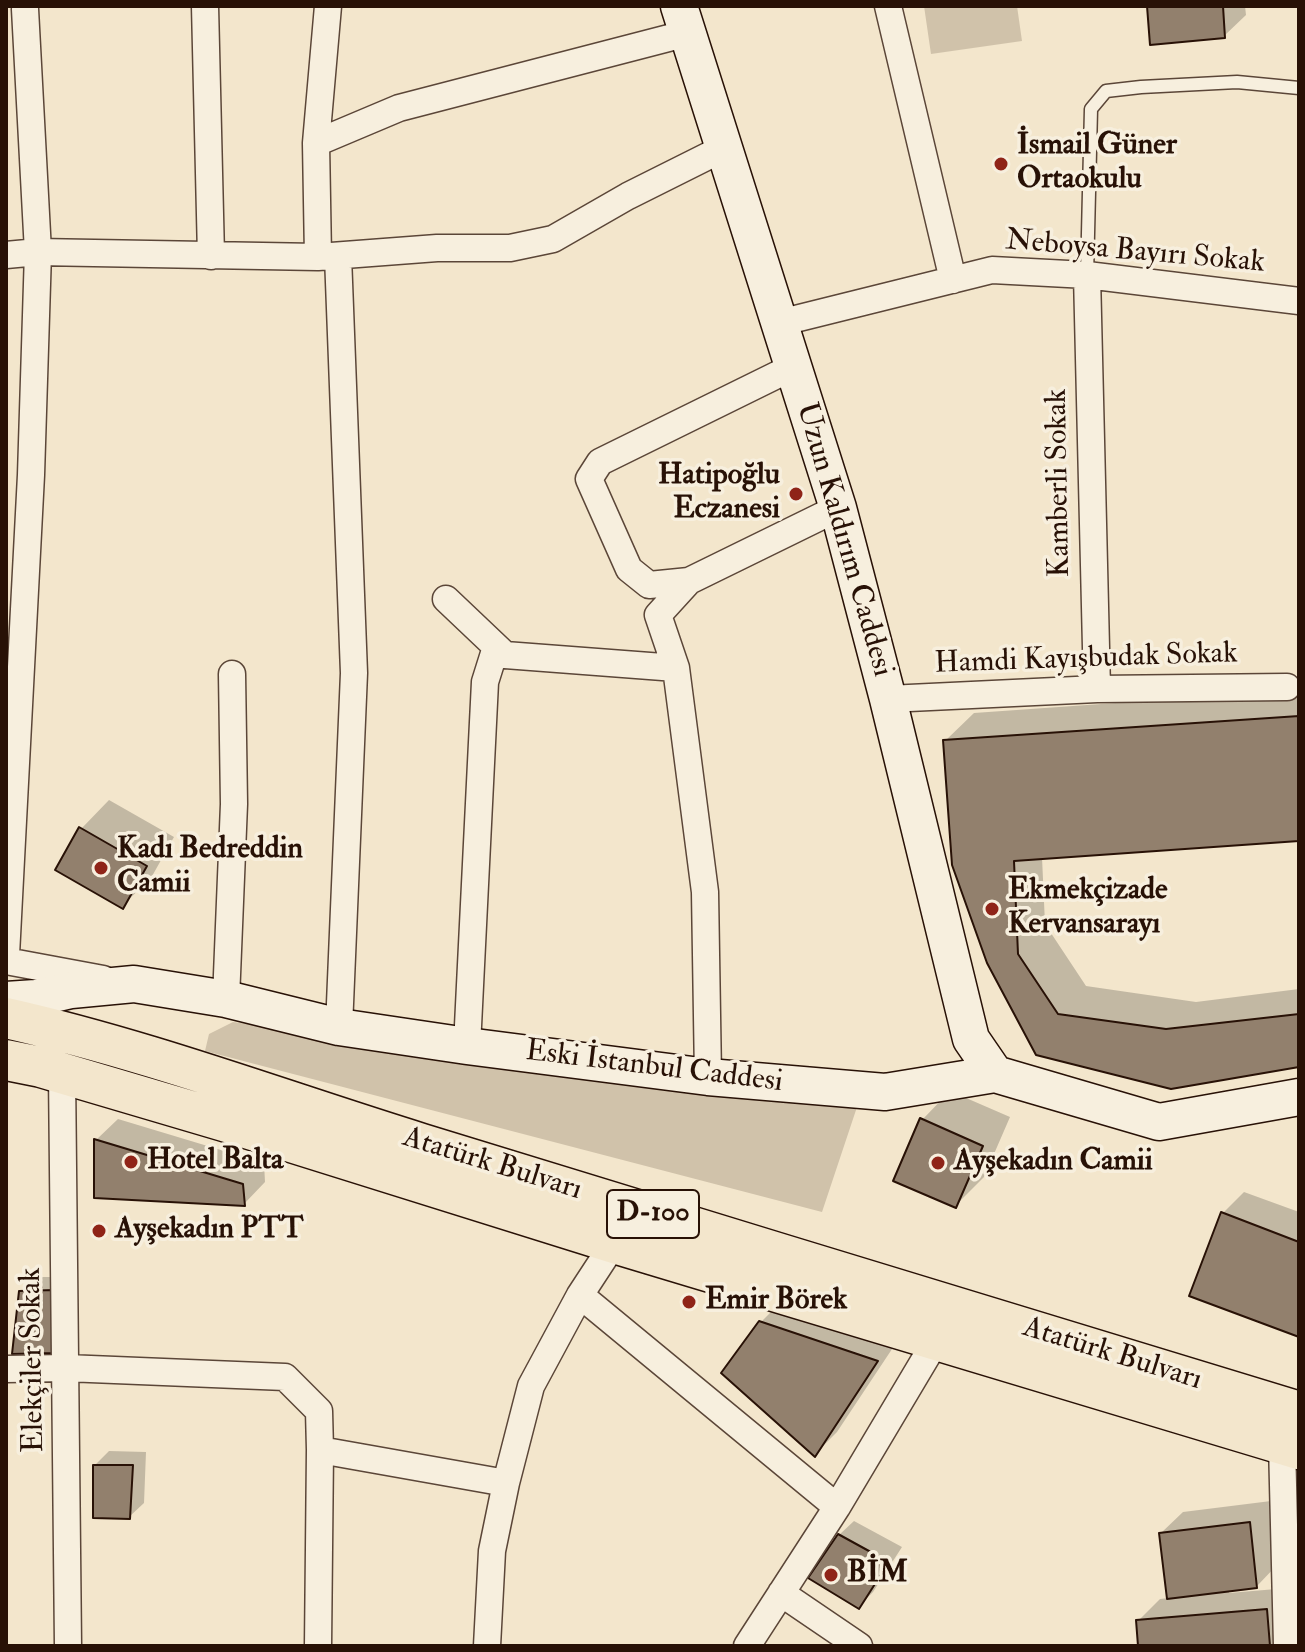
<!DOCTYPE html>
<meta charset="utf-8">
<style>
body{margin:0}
#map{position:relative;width:1305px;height:1652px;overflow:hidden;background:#f3e6cc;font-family:"IM FELL Double Pica",serif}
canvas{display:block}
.frame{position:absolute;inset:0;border:8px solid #281106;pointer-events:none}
</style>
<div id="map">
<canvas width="1305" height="1652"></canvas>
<div class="frame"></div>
</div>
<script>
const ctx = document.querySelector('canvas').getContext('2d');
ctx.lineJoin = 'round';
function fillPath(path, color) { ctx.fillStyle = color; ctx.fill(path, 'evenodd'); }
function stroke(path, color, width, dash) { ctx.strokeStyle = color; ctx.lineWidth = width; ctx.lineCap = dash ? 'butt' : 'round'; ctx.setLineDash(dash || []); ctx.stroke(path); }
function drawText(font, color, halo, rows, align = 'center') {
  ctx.font = font + ' "IM FELL Double Pica",serif'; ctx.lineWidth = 7; ctx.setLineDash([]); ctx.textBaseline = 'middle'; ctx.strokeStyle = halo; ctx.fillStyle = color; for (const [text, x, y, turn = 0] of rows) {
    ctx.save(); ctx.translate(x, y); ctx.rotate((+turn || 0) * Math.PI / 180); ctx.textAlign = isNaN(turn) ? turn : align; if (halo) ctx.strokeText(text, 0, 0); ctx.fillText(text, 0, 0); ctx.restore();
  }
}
fillPath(new Path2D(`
 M924 6H1017L1022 41 931 54Z
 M233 1022 859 1101 822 1212 205 1051 209 1034Z`), '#d0c2aa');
fillPath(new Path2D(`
 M1149 6H1245L1246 15 1224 36Z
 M1299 690V839L1042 857 1045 924 1086 986 1196 1002 1299 989V1065L1037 1054 945 741 974 713Z
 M109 800 174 837 151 878 122 906 81 829Z
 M950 1091 1010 1117 984 1177 956 1205 922 1120Z
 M118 1119 264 1163 265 1182 244 1204 96 1140Z
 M1244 1192 1299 1212V1335L1222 1214Z
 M36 1277H68L51 1351 21 1292Z
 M783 1300 898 1340 837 1432 815 1454 761 1322Z
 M109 1451 146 1452 144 1503 129 1517 95 1465Z
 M1271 1501 1278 1564 1257 1586 1229 1589V1593L1288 1588 1293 1646H1140L1138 1621 1160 1599 1169 1598 1161 1533 1183 1512Z
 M854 1521 902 1547 873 1592 859 1606 839 1535Z
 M1299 1536V1570L1290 1567Z`), '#0003');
const building = new Path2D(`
 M1147 6H1223L1225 38 1150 45Z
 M1299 716V841L1014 861 1018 954 1058 1014 1166 1029 1299 1014V1067L1171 1089 1036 1055 987 963 952 865 943 740Z
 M79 827 147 866 123 909 55 870Z
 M920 1118 983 1146 956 1208 893 1181Z
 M94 1139 243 1184 245 1206 94 1198Z
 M1221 1212 1299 1242V1337L1189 1296Z
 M55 1290 52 1353 12 1354 19 1291Z
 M759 1321 878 1361 815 1457 721 1373Z
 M93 1465H133L130 1519 93 1518Z
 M1250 1522 1257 1588 1167 1599 1159 1533Z
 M838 1534 889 1562 859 1609 808 1578Z
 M1267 1609 1270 1646H1138L1136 1620Z`);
fillPath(building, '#92806d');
stroke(building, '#281106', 2);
const lane = new Path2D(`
 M1087 275 1091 109 1106 91 1141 87 1237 82 1299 88`);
const street = new Path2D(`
 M205 6 211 256
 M888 6 953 280
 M316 143 328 6
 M6 255 38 252 318 257 437 248H510L553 239 628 196 724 148
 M338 256 354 673 339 1027
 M318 257 316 143 399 108 688 33
 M1087 275 1097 689
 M779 323 992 270 1087 275 1299 301
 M689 581 649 585 629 569 589 479 600 462 793 367
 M446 599 505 655 676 668
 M888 699 1097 689 1287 687
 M6 955 31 475 38 252 25 9
 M6 961 103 979
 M226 999 234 804 232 674
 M467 1046 485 682 496 647
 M62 1073 68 1646
 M708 1077 705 892 676 668 658 615 689 581 838 508
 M580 1295 837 1507
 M6 1369 66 1368 285 1377 319 1411 320 1450
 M1282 1444 1287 1646
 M781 1593 859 1646
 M318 1646 320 1450 506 1483
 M487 1646 492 1551 506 1483 531 1386 580 1295 614 1243
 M747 1646 837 1507 937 1339`);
const secondary = new Path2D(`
 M679 6 838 508 888 699 971 1039 995 1074
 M6 1000 36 998 71 990 134 984 226 999 339 1027 467 1046 708 1077 885 1092 995 1074 1159 1122 1299 1097`);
const primary = new Path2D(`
 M6 1018C148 1050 283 1101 422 1144 714 1234 1007 1323 1299 1412
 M6 1060 41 1067 224 1121 614 1243 1299 1449`);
stroke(lane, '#5b4638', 15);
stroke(street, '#5b4638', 29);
stroke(secondary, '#281106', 39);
stroke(primary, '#281106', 43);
stroke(lane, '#f7efde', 12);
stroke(street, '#f7efde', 26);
stroke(secondary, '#f7efde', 36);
stroke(primary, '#f3e6cc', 40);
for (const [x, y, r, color] of [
 [1001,164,8,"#8f2418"],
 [796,494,8,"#8f2418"],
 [101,868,8,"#8f2418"],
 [992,909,8,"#8f2418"],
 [131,1162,8,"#8f2418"],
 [938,1163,8,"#8f2418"],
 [99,1231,8,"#8f2418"],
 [689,1302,8,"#8f2418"],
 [831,1575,8,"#8f2418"]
]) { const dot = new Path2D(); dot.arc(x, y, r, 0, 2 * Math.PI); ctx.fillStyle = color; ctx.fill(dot); stroke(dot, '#f7efde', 3); }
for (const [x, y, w] of [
 [653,1214,92]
]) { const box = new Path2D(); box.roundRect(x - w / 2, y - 24, w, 48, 6); ctx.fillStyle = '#f7efde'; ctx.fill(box); stroke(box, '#281106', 2); }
drawText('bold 28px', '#281106', null, [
 ["D-100",653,1214]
]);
drawText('bold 30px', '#281106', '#f7efde', [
 ["İsmail Güner",1017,147],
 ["Ortaokulu",1017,181],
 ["Hatipoğlu",780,477,"right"],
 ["Eczanesi",780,511,"right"],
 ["Kadı Bedreddin",117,851],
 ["Camii",117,885],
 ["Ekmekçizade",1008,892],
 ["Kervansarayı",1008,926],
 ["Hotel Balta",147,1162],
 ["Ayşekadın Camii",954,1163],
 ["Ayşekadın PTT",115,1231],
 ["Emir Börek",705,1302],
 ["BİM",847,1575]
], 'left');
drawText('30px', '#281106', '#f7efde', [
 ["Neboysa Bayırı Sokak",1135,253,5],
 ["Kamberli Sokak",1060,483,-91],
 ["Uzun Kaldırım Caddesi",843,540,74],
 ["Hamdi Kayışbudak Sokak",1086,660,-2],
 ["Eski İstanbul Caddesi",654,1068,7],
 ["Atatürk Bulvarı",492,1165,17],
 ["Atatürk Bulvarı",1112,1355,17],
 ["Elekçiler Sokak",34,1360,-91]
]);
</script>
